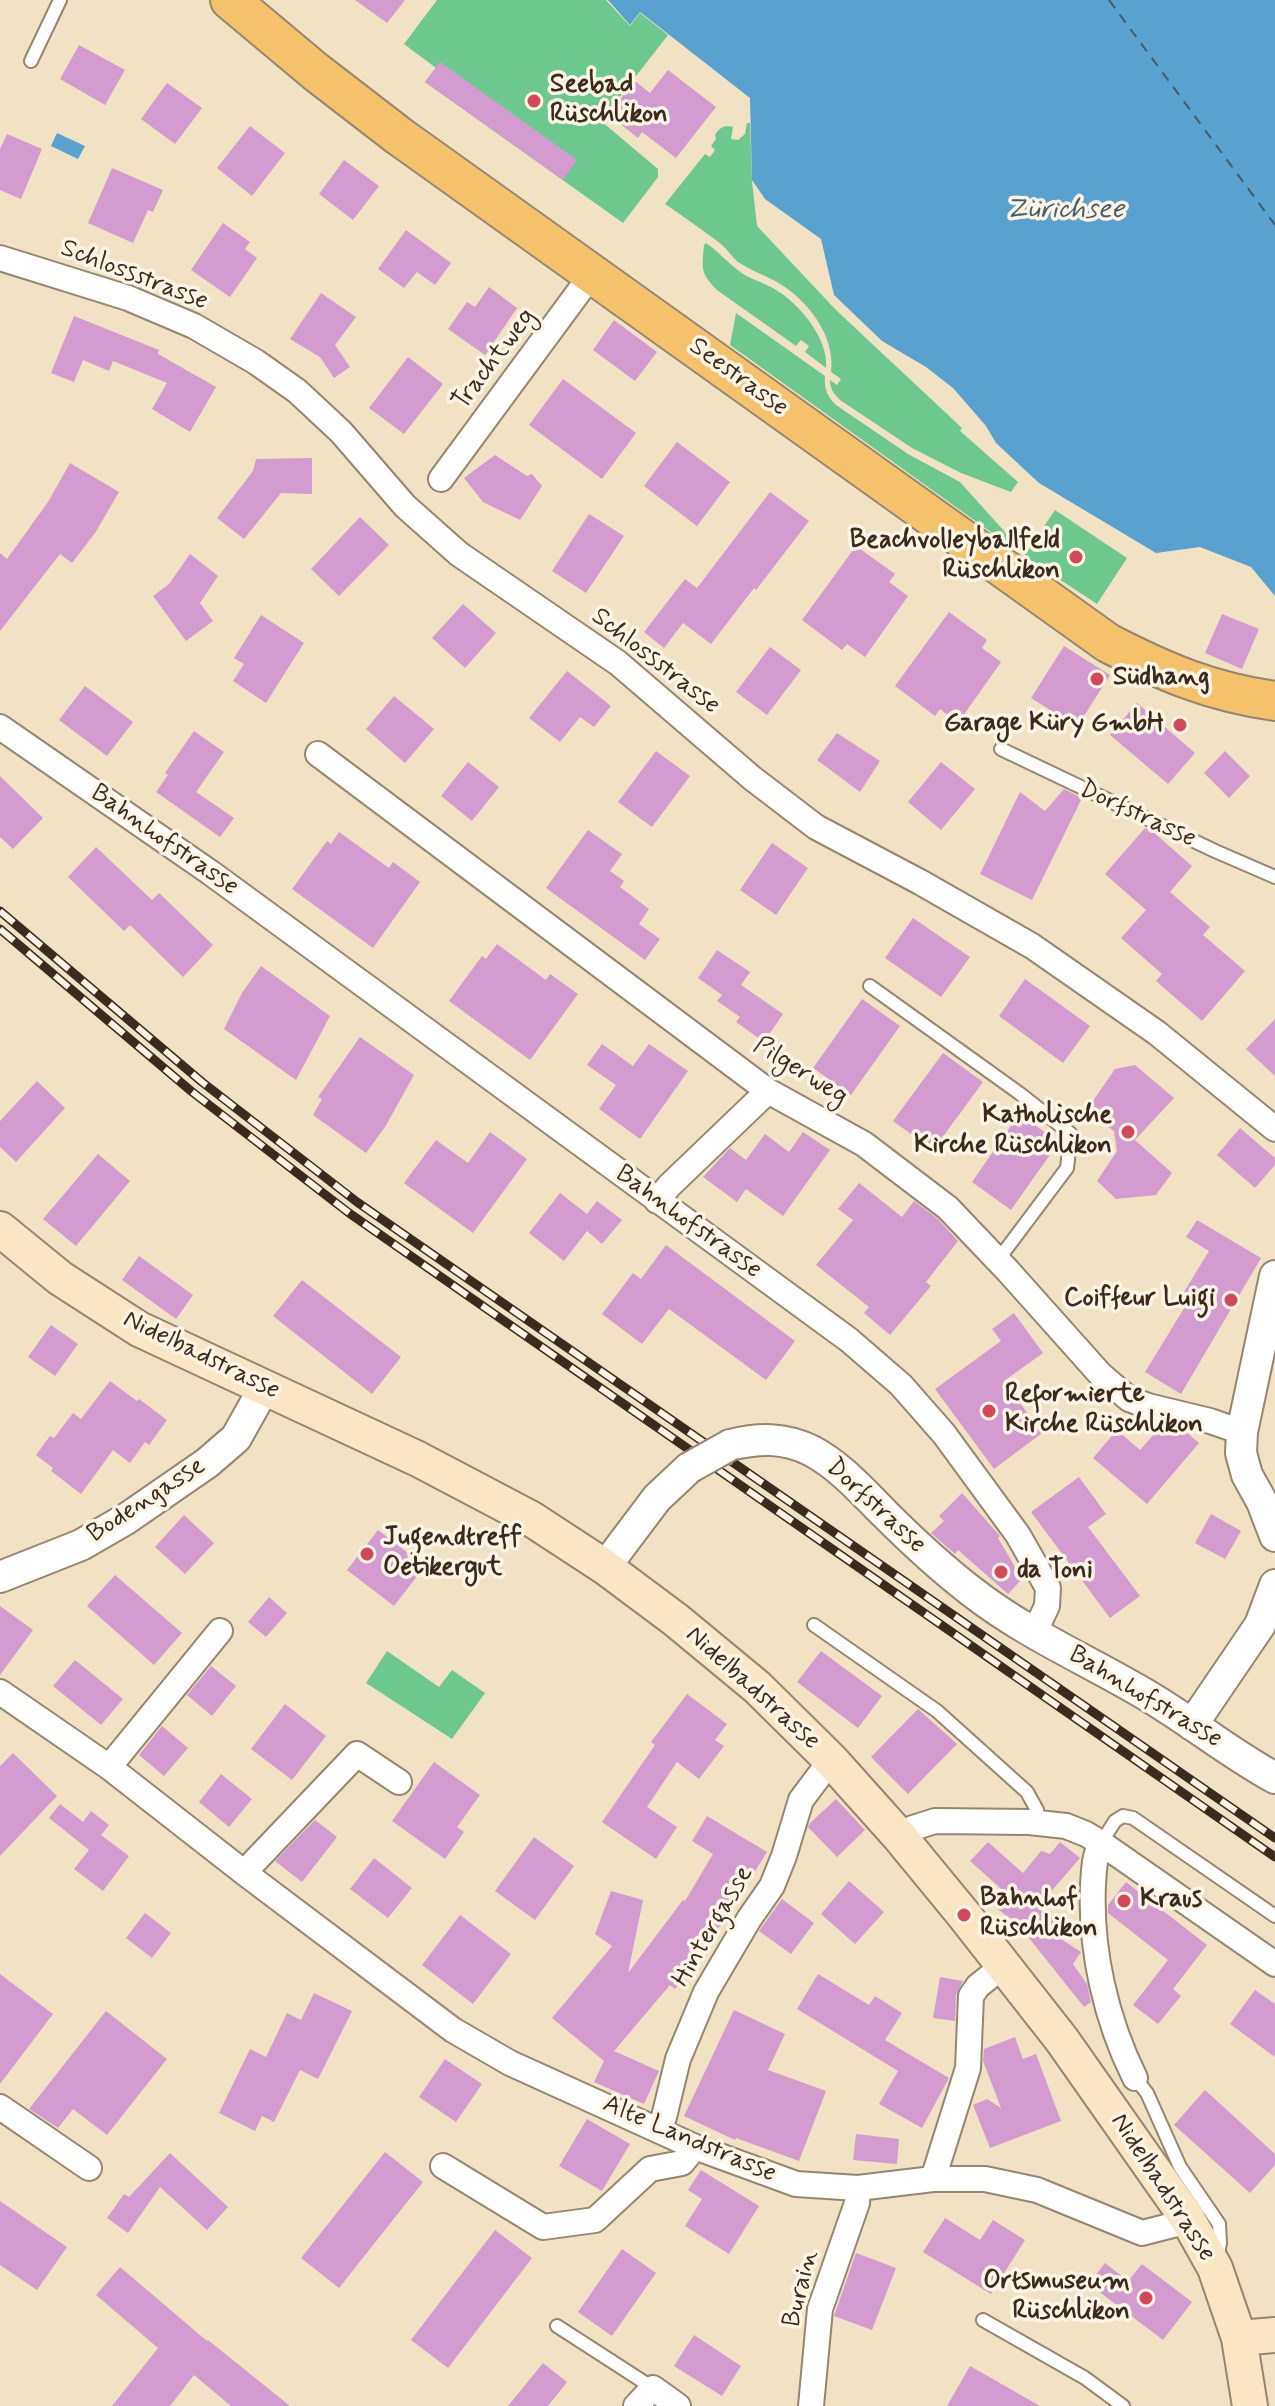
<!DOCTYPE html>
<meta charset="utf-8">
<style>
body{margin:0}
canvas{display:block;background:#f1e2c3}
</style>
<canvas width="1275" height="2406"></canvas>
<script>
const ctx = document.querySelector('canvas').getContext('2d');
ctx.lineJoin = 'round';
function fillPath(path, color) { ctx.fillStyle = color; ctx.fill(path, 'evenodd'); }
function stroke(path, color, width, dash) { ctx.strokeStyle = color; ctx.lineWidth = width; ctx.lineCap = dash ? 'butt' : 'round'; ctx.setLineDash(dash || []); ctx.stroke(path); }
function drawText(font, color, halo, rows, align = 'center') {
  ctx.font = font + ' Mynerve,sans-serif'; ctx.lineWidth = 7; ctx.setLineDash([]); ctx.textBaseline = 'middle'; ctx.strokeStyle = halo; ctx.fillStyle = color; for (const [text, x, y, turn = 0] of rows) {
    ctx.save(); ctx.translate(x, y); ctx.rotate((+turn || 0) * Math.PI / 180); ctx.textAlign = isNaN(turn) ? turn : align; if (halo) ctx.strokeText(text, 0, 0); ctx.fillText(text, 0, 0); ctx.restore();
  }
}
fillPath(new Path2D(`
 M437 0H606L630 26 640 13 668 35 601 121 658 169V177L623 223 425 82 436 68 404 44Z
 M747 123H750L752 181 757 226 836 310 962 428 960 431 1018 482 1011 492 961 473 912 448 840 400C834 394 830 389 830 380L837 385 841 379 831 372C836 336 807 299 777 282 764 275 750 270 738 262 732 257 727 249 721 244 703 230 684 217 665 204L705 154 710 157 715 150 711 146 716 139 715 135C720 127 724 125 733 127L731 139 738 140 745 134Z
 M706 243C718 251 727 262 739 271 749 279 762 282 773 288 798 302 829 338 826 368L805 352 809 346 801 340 796 346 717 290C700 273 702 268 704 245Z
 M736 313 825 376C824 389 827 396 836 405L908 454 960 482 1005 532 1008 538 1006 543 730 345Z
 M1055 510 1127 558 1097 604 1024 556Z
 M387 1651 439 1687 452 1670 485 1693 452 1739 366 1683Z`), '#6dc88f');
fillPath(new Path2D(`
 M608 0H1275V596L1251 567 1200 547 1156 553 1039 483 996 443 986 426 953 388 926 367 882 341 834 295 821 239 765 199 752 180 750 98 640 12 630 25Z
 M57 133 85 146 78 159 51 146Z`), '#59a1cf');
stroke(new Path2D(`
 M1109 0 1275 225`), '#475a65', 2, [10, 8]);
fillPath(new Path2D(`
 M355 0H405L387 23Z
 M79 45 125 70 105 105 60 79Z
 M440 62 577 160 563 180 425 82Z
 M668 70 716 107 676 158 642 132 638 138 608 114 635 81 650 93Z
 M167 83 202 108 175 144 141 119Z
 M250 126 285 153 252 196 217 168Z
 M7 134 42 149 21 199 0 190V149Z
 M344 160 379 186 353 220 319 194Z
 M112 168 163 190 153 212 148 210 133 243 88 223Z
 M223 223 250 242 245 249 257 258 230 297 191 270Z
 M406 230 451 263 435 285 417 272 404 288 378 269Z
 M489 287 517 308 485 355 448 329 467 302 475 307Z
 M321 293 356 317 335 345 350 367 334 378 320 357 290 339Z
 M74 316 159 350 158 354 216 387 190 432 152 409 167 383 113 361 109 371 83 360 74 382 51 373Z
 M614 320 657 352 635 381 593 350Z
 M408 357 443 384 404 434 369 408Z
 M563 379 636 433 602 479 529 425Z
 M677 442 730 482 697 526 644 486Z
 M495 455 527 476 532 474 542 486 520 520 483 502 464 478Z
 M312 458V494L281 493 244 539 217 518 253 471 256 459Z
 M70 463 119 492 95 533 72 563 60 554 0 631V553L7 559 48 502Z
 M770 492 809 521 756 590 754 588 711 644 683 623 664 648 644 632 685 579 697 588Z
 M589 514 624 536 586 593 552 571Z
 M360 517 389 545 339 596 311 569Z
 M856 546 895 574 889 582 908 596 865 657 847 644 842 650 802 620Z
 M190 554 218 576 200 603 213 621 186 641 153 596 169 584Z
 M463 604 496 633 465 668 432 638Z
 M949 612 987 640 982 648 1001 662 958 723 940 709 935 716 895 686Z
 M1222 614 1259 629 1242 669 1205 653Z
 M261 615 304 643 266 703 233 681 244 664 234 658Z
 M1064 646 1110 675 1077 727 1031 698Z
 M770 647 801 670 767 715 736 692Z
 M567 671 611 706 594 727 580 717 560 742 529 718Z
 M85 686 133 722 107 756 59 720Z
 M394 696 434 729 405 763 366 729Z
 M1137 703 1195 753 1168 784 1110 735Z
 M194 731 224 752 196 792 234 818 220 837 156 792 168 775 165 773Z
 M837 733 880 761 860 792 817 760Z
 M656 751 690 776 652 827 618 802Z
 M1225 751 1250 776 1229 798 1204 773Z
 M468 762 499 787 472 821 441 796Z
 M941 762 975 789 941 830 908 802Z
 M0 776 43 818 13 849 0 837Z
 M1064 789 1082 798 1032 900 980 874 1020 792 1045 811Z
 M1145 828 1152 831 1192 866 1170 892 1210 927 1203 935 1245 971 1202 1021 1156 981 1162 974 1121 938 1146 910 1105 874Z
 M588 830 622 854 610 871 624 881 620 887 649 909 639 924 660 939 645 960 546 888Z
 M339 832 389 868 393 862 420 882 373 948 292 889 327 841 331 844Z
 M772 843 808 868 776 915 740 890Z
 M96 847 152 900 159 893 213 945 183 977 130 925 124 931 68 877Z
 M913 918 970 957 941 997 885 958Z
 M497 944 546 980 550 974 578 994 530 1060 449 1001 482 956 486 959Z
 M717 950 750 972 741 985 783 1014 764 1042 736 1022 740 1017 717 1001 722 995 698 978Z
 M261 966 330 1016 296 1080 224 1029 242 993Z
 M1025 979 1090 1026 1063 1063 999 1016Z
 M862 999 900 1026 851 1095 813 1068Z
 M1275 1019V1076L1246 1049Z
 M360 1037 414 1075 385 1127 366 1153 313 1115 322 1099 318 1097Z
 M602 1044 633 1066 649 1044 688 1071 640 1139 599 1109 616 1085 587 1065Z
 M943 1053 983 1082 933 1150 893 1121Z
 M1135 1065 1174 1098 1135 1140 1172 1173 1156 1195 1116 1199 1097 1181 1117 1151 1114 1131 1086 1111 1115 1069Z
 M37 1081 65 1108 16 1162 0 1147V1121Z
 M1019 1114 1059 1142 1011 1210 972 1182Z
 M1240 1128 1275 1158V1165L1255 1188 1217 1155Z
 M490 1132 527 1159 473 1233 404 1183 436 1140 468 1163Z
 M803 1132 830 1150 783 1216 746 1189 737 1202 703 1177 730 1148 746 1160 765 1134 789 1152Z
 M98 1154 130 1181 76 1246 43 1219Z
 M859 1183 902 1217 914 1201 938 1219 958 1241 926 1282 931 1286 890 1335 864 1313 869 1307 816 1265 853 1220 838 1209Z
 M560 1193 587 1214 597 1201 622 1220 602 1244 587 1231 564 1261 529 1233Z
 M1197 1220 1261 1258 1181 1394 1145 1372 1191 1297 1184 1292 1209 1251 1186 1237Z
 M666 1245 795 1341 766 1380 669 1309 642 1344 602 1314 633 1273 641 1279Z
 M139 1256 193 1295 176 1319 122 1280Z
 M302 1280 401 1357 372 1394 273 1316Z
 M1014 1313 1043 1353 1004 1381 1042 1433 994 1469 935 1389 1001 1341 992 1329Z
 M51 1325 78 1344 55 1376 28 1357Z
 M110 1381 137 1401 139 1399 167 1420 149 1445 145 1442 130 1463 113 1450 81 1494 51 1471 53 1468 36 1455 50 1436 54 1438 73 1413 81 1419Z
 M1162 1425 1184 1430 1199 1443 1147 1504 1093 1458 1117 1430 1140 1450Z
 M1079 1477 1106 1514 1088 1527 1140 1596 1110 1618 1031 1512Z
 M962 1493 1000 1536 998 1538 1022 1579 1008 1594 958 1550 955 1554 931 1533 944 1521 939 1516Z
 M1211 1514 1241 1531 1225 1559 1195 1543Z
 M184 1515 214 1543 185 1574 155 1547Z
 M378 1530 425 1566 394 1606 347 1570Z
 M115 1575 182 1633 154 1665 87 1606Z
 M269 1597 287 1613 266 1637 248 1622Z
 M0 1606 33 1630 0 1675Z
 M821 1651 882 1696 858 1728 797 1682Z
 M75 1660 123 1699 101 1725 53 1686Z
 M211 1666 236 1686 212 1716 187 1695Z
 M687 1694 727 1724 715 1740 724 1746 699 1779 677 1762 647 1807 677 1827 656 1859 602 1822 655 1745 651 1742Z
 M285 1704 326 1736 292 1780 251 1749Z
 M918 1709 957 1744 908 1794 871 1757Z
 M162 1726 188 1748 164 1776 139 1755Z
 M13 1753 57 1796 0 1856V1766Z
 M434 1762 480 1795 457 1827 464 1832 445 1859 392 1821Z
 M221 1774 252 1799 229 1827 199 1802Z
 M836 1799 865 1830 837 1857 808 1827 810 1823Z
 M60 1804 83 1822 91 1811 109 1825 101 1835 129 1856 103 1891 74 1869 89 1850 49 1818Z
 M707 1816 767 1852 731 1910 675 1989 670 1985 614 2051 659 2071 644 2104 594 2082 604 2061 552 2018 612 1946 595 1934 611 1891 643 1900 628 1973 683 1900 685 1901 713 1854 692 1841Z
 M315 1820 337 1837 302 1882 275 1861Z
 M534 1837 574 1866 535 1920 495 1891Z
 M988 1842 1023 1873 1041 1851 1050 1854 1060 1842 1080 1858 1037 1908 1064 1927 1058 1937 1081 1952 1073 1964 1087 1984 1091 2002 1084 2007 1017 1923 996 1908 1007 1894 970 1861Z
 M374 1858 412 1888 388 1918 350 1889Z
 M849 1881 884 1912 855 1944 821 1914Z
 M1126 1882 1207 1945 1173 1989 1181 1996 1158 2024 1133 2005 1168 1960 1108 1913V1905Z
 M782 1899 814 1923 791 1954 759 1931Z
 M145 1913 171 1933 152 1958 126 1938Z
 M460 1915 511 1954 473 2004 422 1965Z
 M0 1974 53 2014 0 2084Z
 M818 1974 869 2005 875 1996 902 2013 885 2040 949 2078 922 2128 879 2104 898 2071 797 2009Z
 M940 1977 963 1981 956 1995 955 2021 933 2018Z
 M1255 1990 1275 2004V2057L1230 2024Z
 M314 1993 352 2011 318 2079 300 2070 274 2122 262 2116 255 2131 219 2113 250 2049 266 2057 287 2013 301 2020Z
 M734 2010 785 2034 768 2070 826 2091 799 2161 736 2138 735 2140 684 2116Z
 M106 2011 167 2059 107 2135 73 2109 58 2128 29 2109Z
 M1015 2037 1023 2059 1036 2054 1061 2121 990 2148 973 2105 987 2099 1001 2108 983 2061 984 2049Z
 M445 2059 482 2084 456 2122 419 2097Z
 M1205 2090 1275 2154V2165L1250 2193 1174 2125Z
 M587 2119 630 2144 602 2191 559 2166Z
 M856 2134 899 2139 897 2164 853 2160Z
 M385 2152 423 2182 339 2288 301 2258Z
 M170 2153 228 2207 207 2230 160 2187 128 2233 107 2218 124 2194 129 2197Z
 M701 2170 759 2206 729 2254 685 2226 702 2199 688 2190Z
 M0 2201 67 2247 37 2290 0 2265Z
 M945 2218 980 2240 993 2220 1025 2240 991 2294 923 2252Z
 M495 2230 532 2258 448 2368 411 2340Z
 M622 2249 656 2273 612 2336 578 2312Z
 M856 2253 896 2268 872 2330 834 2316Z
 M1105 2263 1128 2281 1142 2264 1192 2302 1163 2340 1089 2284Z
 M120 2267 207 2341 208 2340 290 2406H231L194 2375 170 2406H112L158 2348 96 2295Z
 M694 2335 741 2366 722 2396 674 2366Z
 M543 2363 567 2382 548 2406H508Z
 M970 2366 1040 2406H947Z`), '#d39bd0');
const service = new Path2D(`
 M31 61 60 0
 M1001 749 1215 851 1275 877
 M870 986 1019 1093 1071 1134 1067 1168 998 1260
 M814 1625 937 1711 1027 1792 1037 1810 1038 1822
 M1101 1843 1115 1821 1123 1816 1133 1818 1275 1916
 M1135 2078 1147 2093 1180 2167 1219 2224 1220 2243 1217 2259
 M983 2320 1085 2378 1123 2406
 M557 2326 653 2388`);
const minor = new Path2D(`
 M0 258 128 298 194 326 256 362 297 391 341 432 405 506 459 554 618 663 752 778 816 827 920 882 1032 946 1157 1033 1275 1129
 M441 479 592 274
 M0 727 211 873 849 1340 901 1385 944 1434 1018 1535 1048 1588 1047 1606 1034 1633
 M318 754 768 1091 864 1144 948 1208 1008 1271 1100 1374 1129 1399 1148 1406 1210 1421 1242 1432
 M657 1201 669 1186 768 1091
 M0 1692 109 1767 246 1874 453 2030 510 2063 695 2147 796 2184 858 2188 933 2179H985L1037 2190 1142 2233 1173 2225 1187 2218
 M109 1767 220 1631
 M899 1836 913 1828 935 1821 1029 1822 1066 1826 1086 1834 1101 1843 1275 1964
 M1101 1843C1094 1857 1094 1870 1093 1885 1090 1950 1106 2020 1135 2078
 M246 1874 253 1863 357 1754 399 1782
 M0 2107 89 2168
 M659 2129 664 2117 678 2059 706 1992 749 1919 772 1886 784 1856 801 1800 831 1760
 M443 2166 543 2227 595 2220 650 2169 682 2163 695 2147
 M933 2179 968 2068 971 1996 978 1986 1003 1966
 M636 2406 653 2388 678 2406
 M811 2406 820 2309 857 2203 858 2188`);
const tertiary = new Path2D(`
 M1275 1276 1242 1432 1241 1453 1247 1475 1262 1502 1275 1536
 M730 1445C759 1438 784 1437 812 1451 840 1466 862 1491 885 1514 912 1541 940 1567 971 1591 1023 1632 1085 1659 1143 1693 1188 1719 1229 1753 1275 1778
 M605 1567 657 1498 689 1468
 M0 1577 81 1545 126 1519 207 1463 236 1438 264 1388
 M1192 1725 1260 1625 1275 1585`);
const secondary = new Path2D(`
 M0 1229 60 1278 139 1329 418 1459 530 1518 605 1567 676 1620 757 1687 831 1760 899 1836 964 1915 1062 2040 1187 2218 1215 2268 1239 2338 1250 2406
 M1239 2338 1275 2335`);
const primary = new Path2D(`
 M230 0 316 72 399 136 1108 643C1164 672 1211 692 1275 701`);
stroke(service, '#968670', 16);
stroke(minor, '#968670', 28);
stroke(tertiary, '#968670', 34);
stroke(secondary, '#968670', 38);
stroke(primary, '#968670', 42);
stroke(service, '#fff', 12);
stroke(minor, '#fff', 24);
stroke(tertiary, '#fff', 30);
stroke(secondary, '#fbe6c4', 34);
stroke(primary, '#f5c16b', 38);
const rail = new Path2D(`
 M0 911 202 1082 357 1202 1275 1838
 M0 929 191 1091 349 1213 1275 1857`);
stroke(rail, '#3b2a1e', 9);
stroke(rail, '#fcf5e5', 6, [18]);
const tertiaryBridge = new Path2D(`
 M689 1468 730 1445`);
stroke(tertiaryBridge, '#968670', 34, []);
stroke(tertiaryBridge, '#fff', 30);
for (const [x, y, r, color] of [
 [534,101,8,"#d1495b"],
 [1076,557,8,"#d1495b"],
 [1097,679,8,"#d1495b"],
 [1180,725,8,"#d1495b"],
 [1128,1132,8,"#d1495b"],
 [1231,1300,8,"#d1495b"],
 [989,1411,8,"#d1495b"],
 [367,1554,8,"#d1495b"],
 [1001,1572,8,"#d1495b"],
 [1124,1901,8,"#d1495b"],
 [964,1915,8,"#d1495b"],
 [1146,2298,8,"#d1495b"]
]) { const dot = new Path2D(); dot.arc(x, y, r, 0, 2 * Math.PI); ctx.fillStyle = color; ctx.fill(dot); stroke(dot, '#fcf5e5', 3); }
drawText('bold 26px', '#3b2a1e', '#fcf5e5', [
 ["Seebad",550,86],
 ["Rüschlikon",550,116],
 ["Beachvolleyballfeld",1060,542,"right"],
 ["Rüschlikon",1060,572,"right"],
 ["Südhang",1113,679],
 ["Garage Küry GmbH",1164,725,"right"],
 ["Katholische",1112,1117,"right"],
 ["Kirche Rüschlikon",1112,1147,"right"],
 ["Coiffeur Luigi",1215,1300,"right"],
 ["Reformierte",1005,1396],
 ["Kirche Rüschlikon",1005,1426],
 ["Jugendtreff",383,1539],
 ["Oetikergut",383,1569],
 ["da Toni",1017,1572],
 ["Bahnhof",980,1900],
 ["Rüschlikon",980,1930],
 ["Kraus",1140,1901],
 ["Ortsmuseum",1130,2283,"right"],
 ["Rüschlikon",1130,2313,"right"]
], 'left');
drawText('26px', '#3b2a1e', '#fcf5e5', [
 ["Schlossstrasse",134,276,21],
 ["Trachtweg",495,360,-53],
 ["Seestrasse",738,378,36],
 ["Schlossstrasse",655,662,38],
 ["Dorfstrasse",1137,815,25],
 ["Bahnhofstrasse",164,841,35],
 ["Pilgerweg",800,1072,32],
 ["Bahnhofstrasse",688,1223,36],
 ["Nidelbadstrasse",201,1356,26],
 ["Bodengasse",147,1501,-33],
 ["Dorfstrasse",875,1507,43],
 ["Nidelbadstrasse",752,1689,42],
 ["Bahnhofstrasse",1145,1698,31],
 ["Hintergasse",714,1927,-60],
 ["Alte Landstrasse",689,2140,23],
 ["Nidelbadstrasse",1162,2188,57],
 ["Burain",802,2289,-76]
]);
drawText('italic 28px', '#475a65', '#fcf5e5', [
 ["Zürichsee",1065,211]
]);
</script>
